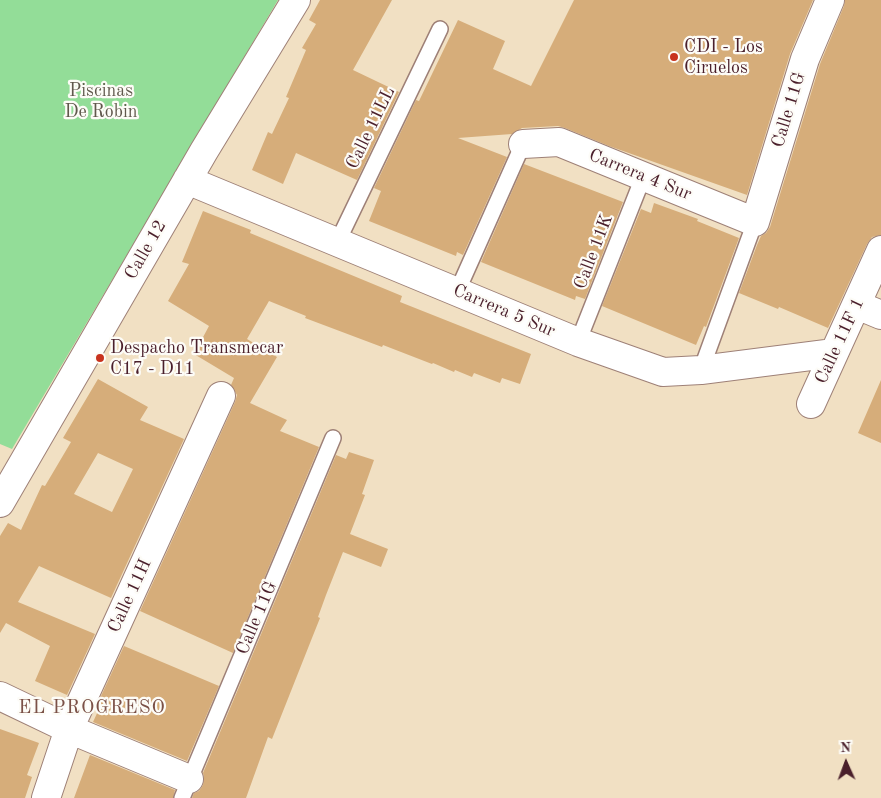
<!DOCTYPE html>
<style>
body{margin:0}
#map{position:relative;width:881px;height:798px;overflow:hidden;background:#f1e0c3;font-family:"Old Standard TT",serif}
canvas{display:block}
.north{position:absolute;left:821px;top:738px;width:50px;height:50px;-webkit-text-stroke:4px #fdfcf7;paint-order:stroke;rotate:358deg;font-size:14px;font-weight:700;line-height:20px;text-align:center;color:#4a1f2b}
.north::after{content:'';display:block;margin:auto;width:18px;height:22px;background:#4a1f2b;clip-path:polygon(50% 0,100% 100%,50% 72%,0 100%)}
</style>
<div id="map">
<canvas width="881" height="798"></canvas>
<div class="north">N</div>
</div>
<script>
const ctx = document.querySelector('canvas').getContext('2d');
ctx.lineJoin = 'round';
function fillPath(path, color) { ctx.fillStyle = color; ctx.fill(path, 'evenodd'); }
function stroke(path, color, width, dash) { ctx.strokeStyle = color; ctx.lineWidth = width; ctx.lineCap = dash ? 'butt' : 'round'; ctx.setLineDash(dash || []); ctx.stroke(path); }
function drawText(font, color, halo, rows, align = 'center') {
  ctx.font = font + ' "Old Standard TT",serif'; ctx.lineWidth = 4.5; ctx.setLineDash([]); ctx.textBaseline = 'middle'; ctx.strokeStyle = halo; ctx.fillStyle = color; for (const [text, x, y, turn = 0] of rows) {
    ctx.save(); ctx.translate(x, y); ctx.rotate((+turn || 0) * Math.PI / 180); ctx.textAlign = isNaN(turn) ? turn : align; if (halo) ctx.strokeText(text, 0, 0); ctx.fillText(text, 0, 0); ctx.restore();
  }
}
fillPath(new Path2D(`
 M0 0H278L12 449 0 444Z`), '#93dd98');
fillPath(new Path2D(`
 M320 0H392L353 70 399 92 357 180 296 153 283 184 252 170 268 132 272 134 289 98 286 97 306 50 302 48 316 24 309 20Z
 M574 0H813L790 54 747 195 609 146 565 128 558 126 522 128 512 134 458 138 507 157 463 255 457 252 456 256 369 221 381 191 374 188 416 100 419 101 458 20 505 41 493 69 531 86Z
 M845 0H881V235L872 237 867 244 828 328 779 307 778 309 739 293 757 245 761 236 766 233 770 227 820 64 844 6Z
 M524 164 623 202 585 299 576 296 575 300 481 262Z
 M654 203 698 219 697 221 739 238 706 327 704 326 696 345 602 306 641 209 651 213Z
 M203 211 251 230 250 233 402 296 400 302 531 354 520 384 502 378 500 383 474 373 472 377 455 370 454 372 433 363 432 364 383 345 382 347 305 318 306 316 269 301 247 339 277 357 250 403 287 420 280 431 319 447 233 653 140 611 235 402 237 395 231 385 234 378 194 354 209 326 168 301 189 264 182 262Z
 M98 379 148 407 140 420 184 439 111 598 39 566 18 602 95 634 67 695 35 681 50 646 6 623 0 633V536L8 523 21 530 42 485 45 486 71 442 63 438ZM98 453 133 469 112 512 74 494Z
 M881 380V443L858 433Z
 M349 452 374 460 362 494 365 495 350 534 388 549 381 567 343 552 326 595 318 617 320 618 312 638 272 739 268 737 246 798H192L194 793 199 791 203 785 204 777 203 773 336 455 346 459Z
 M124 646 219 686 187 761 93 722 99 709 96 707Z
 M0 729 39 743 27 775 32 777 25 798H0Z
 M90 755 175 790 173 798H74Z`), '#d6ad7a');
const service = new Path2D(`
 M337 243 440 29
 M457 292 523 144
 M578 342 644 175
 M701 370 755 222
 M182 798 333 438`);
const minor = new Path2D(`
 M523 144 559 142 755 222 805 59 830 0
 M187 180 578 342 663 372 701 370 834 353
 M857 305 881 315
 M811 404 881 250
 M0 503 204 151 296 0
 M0 696 69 729 189 779
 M46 798 69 729 221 396`);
stroke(service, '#9e8077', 18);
stroke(minor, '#9e8077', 30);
stroke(service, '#fff', 15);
stroke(minor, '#fff', 28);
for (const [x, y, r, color] of [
 [674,57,5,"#c8321e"],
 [100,358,5,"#c8321e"]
]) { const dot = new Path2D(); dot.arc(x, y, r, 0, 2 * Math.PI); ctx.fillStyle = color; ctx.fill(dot); stroke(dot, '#fdfcf7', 2); }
drawText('18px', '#4a1f2b', '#fdfcf7', [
 ["CDI - Los",684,47],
 ["Ciruelos",684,68],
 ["Despacho Transmecar",110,348],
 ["C17 - D11",110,369]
], 'left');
drawText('18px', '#60584c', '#fdfcf7', [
 ["Piscinas",101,91],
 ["De Robin",101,112]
]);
drawText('18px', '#4a1f2b', '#fdfcf7', [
 ["Calle 11G",789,110,-73],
 ["Calle 11LL",371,128,-64],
 ["Carrera 4 Sur",640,175,22],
 ["Calle 12",146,250,-60],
 ["Calle 11K",594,252,-69],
 ["Carrera 5 Sur",504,311,23],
 ["Calle 11F 1",840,341,-65],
 ["Calle 11H",130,596,-65],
 ["Calle 11G",257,618,-67]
]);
ctx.letterSpacing = '1px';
drawText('19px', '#7b5147', '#fdfcf7', [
 ["EL PROGRESO",92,708]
]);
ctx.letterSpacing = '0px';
</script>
